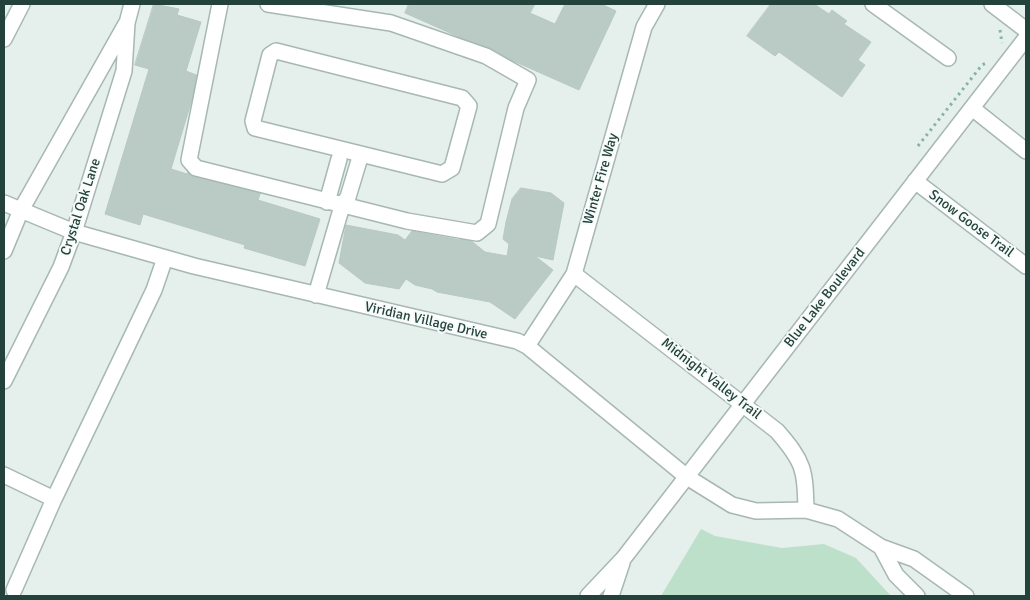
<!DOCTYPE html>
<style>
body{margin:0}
#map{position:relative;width:1030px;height:600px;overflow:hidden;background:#e5efeb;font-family:Signika,sans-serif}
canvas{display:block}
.frame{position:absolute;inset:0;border:5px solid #23423c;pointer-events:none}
</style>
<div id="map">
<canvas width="1030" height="600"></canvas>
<div class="frame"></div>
</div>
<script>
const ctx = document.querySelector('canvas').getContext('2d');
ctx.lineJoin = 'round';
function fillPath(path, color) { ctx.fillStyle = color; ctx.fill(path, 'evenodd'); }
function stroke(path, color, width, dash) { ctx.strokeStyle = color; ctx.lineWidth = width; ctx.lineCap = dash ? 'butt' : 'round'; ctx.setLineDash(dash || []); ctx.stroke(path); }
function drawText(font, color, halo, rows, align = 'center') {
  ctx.font = font + ' Signika,sans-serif'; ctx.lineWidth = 4; ctx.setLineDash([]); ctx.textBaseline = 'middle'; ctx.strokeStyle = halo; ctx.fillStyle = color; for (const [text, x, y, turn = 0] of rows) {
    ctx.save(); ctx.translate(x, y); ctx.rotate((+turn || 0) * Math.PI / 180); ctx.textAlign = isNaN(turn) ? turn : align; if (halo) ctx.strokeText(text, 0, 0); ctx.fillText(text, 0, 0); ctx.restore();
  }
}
fillPath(new Path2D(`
 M701 529 715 536 782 548 824 544 856 558 891 596H661Z`), '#bde0ca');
const building = new Path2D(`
 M154 4 179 9 177 15 201 22 186 71 199 76 171 169 187 174 190 167 262 188 258 200 320 219 305 266 244 248 245 245 143 214 140 225 105 214 149 69 135 65Z
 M409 4H535L530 13 555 24 565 4H601L616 11 579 90 405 13Z
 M771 4H814L829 14 832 10 847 21 844 24 871 42 858 60 865 65 842 97 779 52 775 56 747 36Z
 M521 188 551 193 564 203 553 260 535 256 553 270 515 319 490 302 437 292 432 289 415 285 406 279 399 289 365 283 339 263 346 225 398 235 405 240 412 231 460 240 464 235 485 252 507 256 509 244 503 239 506 222 512 199Z`);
fillPath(building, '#bacac4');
stroke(building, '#b7c9c3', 1);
const minor = new Path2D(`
 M220 4 189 160 196 168 407 221 477 233 488 224 516 108 528 80 486 56 391 23 268 4
 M873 4 948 58
 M992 4 1026 30
 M4 39 22 4
 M276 51 462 98 469 106 452 168 442 174 255 128 253 121 270 55Z
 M972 108 1026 151
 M915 181 1026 266
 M327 202 339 159
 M4 203 74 232 194 266 517 341 527 346 687 477 732 505 756 511 806 510 838 519 881 547 914 559 966 596
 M4 251 21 210 126 24
 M574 274 777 431C804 462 805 469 806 510
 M316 295 342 206 348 197 361 154
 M527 346 574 274 644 27 657 4
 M4 381 61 267 74 232 124 71 127 23 132 4
 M4 475 54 499
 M881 547 896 575 917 596
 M14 590 54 499 154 290 165 258
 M588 596 623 559 1026 38
 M611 596 622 563`);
stroke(minor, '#a7b8b3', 18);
stroke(new Path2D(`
 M1000 30 1002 43
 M918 146 982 65 988 62`), '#84b3a8', 3, [2.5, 4]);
stroke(minor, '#fff', 15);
drawText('14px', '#23423c', '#f6fbf9', [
 ["Winter Fire Way",601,179,-74],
 ["Crystal Oak Lane",81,207,-72],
 ["Snow Goose Trail",971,224,37],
 ["Blue Lake Boulevard",825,298,-52],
 ["Viridian Village Drive",426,321,13],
 ["Midnight Valley Trail",711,379,38]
]);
</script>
